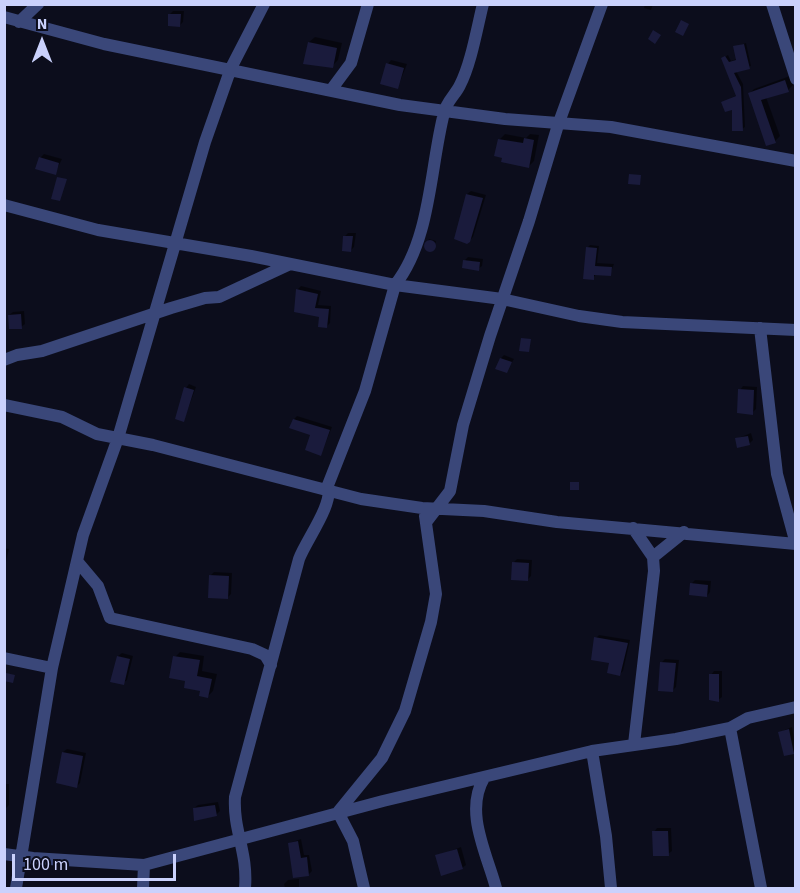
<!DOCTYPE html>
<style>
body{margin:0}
#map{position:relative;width:800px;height:893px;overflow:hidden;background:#0c0d1c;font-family:"Source Sans 3",sans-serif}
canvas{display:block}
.frame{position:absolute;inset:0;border:6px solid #cad1fc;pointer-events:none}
.north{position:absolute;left:12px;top:12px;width:60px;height:60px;-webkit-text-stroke:4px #0c0d1c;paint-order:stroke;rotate:0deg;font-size:16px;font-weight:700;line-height:24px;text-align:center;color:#cad1fc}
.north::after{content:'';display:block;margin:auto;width:21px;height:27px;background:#cad1fc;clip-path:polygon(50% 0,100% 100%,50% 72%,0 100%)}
.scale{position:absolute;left:12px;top:854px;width:164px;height:27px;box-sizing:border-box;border:3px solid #cad1fc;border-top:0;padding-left:8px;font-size:18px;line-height:21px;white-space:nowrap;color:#cad1fc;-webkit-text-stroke:4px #0c0d1c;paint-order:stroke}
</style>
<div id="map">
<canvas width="800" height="893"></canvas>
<div class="frame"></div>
<div class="north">N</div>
<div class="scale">100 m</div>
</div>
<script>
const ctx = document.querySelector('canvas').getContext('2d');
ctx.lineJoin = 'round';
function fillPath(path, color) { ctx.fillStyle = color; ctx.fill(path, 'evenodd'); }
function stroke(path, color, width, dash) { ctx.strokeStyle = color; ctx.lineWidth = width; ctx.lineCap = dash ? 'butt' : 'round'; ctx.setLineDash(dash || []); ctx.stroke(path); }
fillPath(new Path2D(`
 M645 4H653L651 10 644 8Z
 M173 11H184L183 22 180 25 170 14Z
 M315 37 342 43 338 60 332 66 305 63 309 42Z
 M746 43 751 66 736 71 743 84 745 127 742 129 733 108 723 102 737 95 723 58 728 55 731 61 737 59 734 47Z
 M391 60 407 64 398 87 388 64Z
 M790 76 793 85 788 90 766 97 780 136 775 141 749 94 754 89Z
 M505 134 526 138 530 134 539 135 534 161 529 166 499 140Z
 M44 154 62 159 55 173 40 158Z
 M471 191 486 195 473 237 469 241 467 194Z
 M348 233H356L354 247 351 250 345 236Z
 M429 239 436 241 433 251 425 249Z
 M590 245 599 246 597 263 614 264 610 274 597 273 593 278 587 248Z
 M468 257 483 259 482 266 478 269 465 260Z
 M301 286 321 291 318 305 331 306 330 323 327 326 297 290Z
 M24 311 25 324 21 327 9 315 13 312Z
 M504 355 514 359 507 371 501 358Z
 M189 384 196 387 184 420 186 388Z
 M743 386 757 387 756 409 752 413 740 390Z
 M297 416 332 427 321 454 312 435 294 419Z
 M751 433 753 440 749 444 736 439Z
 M4 548 9 549 4 570Z
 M517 559 532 560 531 576 528 579 514 562Z
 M214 572 232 573 231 594 228 597 210 576Z
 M695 580 711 581 710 592 707 596 692 583Z
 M599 635 630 640 623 671 620 674 596 638Z
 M180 652 204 656 202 671 217 674 213 691 208 696 187 680 175 657Z
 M122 653 133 656 127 680 123 683 118 656Z
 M665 659 679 660 676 687 672 691 662 662Z
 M714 671H722V697L718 700 711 675Z
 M792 727 796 751 785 754 780 732Z
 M67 749 86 753 80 783 77 786 63 752Z
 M4 784H9V805L4 810Z
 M218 802 220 811 216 815 194 808 198 805Z
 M657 828H671L672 851 668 854 654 832Z
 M301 839 304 855H309L312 871 309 874 290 843Z
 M461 847 466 865 462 868 437 856Z
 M299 879V888H285L284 884 288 880Z`), '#0007');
fillPath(new Path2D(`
 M168 14H181L180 27 168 26Z
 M681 20 689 24 683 36 675 32Z
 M653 30 661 35 655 44 648 39Z
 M308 42 337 48 333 68 303 64Z
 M744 44 750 69 734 73 741 87 743 131H732V110L725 112 721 102 736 96 721 58 725 56 729 62 736 60 733 46Z
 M386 63 404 68 398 89 380 84Z
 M785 80 789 92 761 100 776 143 766 146 748 93Z
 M524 138 534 140 529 168 501 162 502 158 494 156 498 139 523 143Z
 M39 157 59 163 56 175 35 169Z
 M629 174 641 175 640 185 628 184Z
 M57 177 67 179 60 201 51 199Z
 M466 194 483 198 470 242 467 244 454 239Z
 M343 236H353L351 252 342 251Z
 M424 246a6 6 0 1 1 12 0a6 6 0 1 1-12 0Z
 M586 247 597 248 595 266 612 267 611 276 594 275V280L583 279Z
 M463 260 480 262 479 271 462 268Z
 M296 289 318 294 315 308 329 309 327 328 318 327 319 317 294 312Z
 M21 314 22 329H9L8 315Z
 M521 338 531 339 529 352 519 351Z
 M500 358 512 362 507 373 495 369Z
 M184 387 194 390 184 422 175 419Z
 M738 389 754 390 753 415 737 413Z
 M293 419 330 430 321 456 305 450 310 435 289 428Z
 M748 436 750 445 737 448 735 438Z
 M570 482H579V490H570Z
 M512 562 529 563 528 581 511 580Z
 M209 575 229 576 228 599 208 598Z
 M690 583 708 585 707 597 689 595Z
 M594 637 628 643 620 676 607 673 609 663 591 660Z
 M117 656 130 659 124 685 110 682Z
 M173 656 200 660 197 676 212 679 208 698 199 696 200 691 184 688 185 681 169 678Z
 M660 662 676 663 673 692 658 691Z
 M6 673 15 675 13 683 4 681Z
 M709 674H719V702L709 700Z
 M789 729 794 754 784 756 778 732Z
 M62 752 83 756 77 788 56 783Z
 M215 805 217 816 194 821 193 808Z
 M652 831H668L669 856H653Z
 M298 841 301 858 307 857 309 876 293 878 288 843Z
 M457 849 463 869 441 876 435 855Z`), '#1a1b3c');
stroke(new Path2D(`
 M772 4 796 79
 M4 17 104 44 400 105 505 119 611 127 796 161
 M19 22 38 4
 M331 90 351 63 368 4
 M4 205 98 230 251 256 395 285 502 299 579 316 622 322 796 330
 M4 360 17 355 42 351 171 308 205 298 219 297 290 264
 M4 405 62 417 97 434 153 445 361 499 422 508 484 511 557 522 796 544 777 474 760 328
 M427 521 450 491 463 425 490 336 529 221 558 125 602 4
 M633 528 653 557 654 571 634 744
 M653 557 684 532
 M77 561 98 586 110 618 252 649 265 655 271 665
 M4 658 52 668
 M730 728 761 888
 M592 751 606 836 611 888
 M484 778C464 812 487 854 496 888
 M4 854 33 858 144 865 383 801 592 751 676 739 730 728 748 718 796 707
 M16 888 52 668 83 535 118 438 205 142 231 68 264 4
 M143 888 144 865
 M245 888C248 852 233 831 235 797L299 559C306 540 334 504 328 485L365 391 395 285C431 240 430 167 444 113 446 102 456 94 460 85 471 64 477 28 483 4
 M364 888 353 841 338 812 382 758 405 711 431 622 436 594 425 516`), '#3a4779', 12);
</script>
